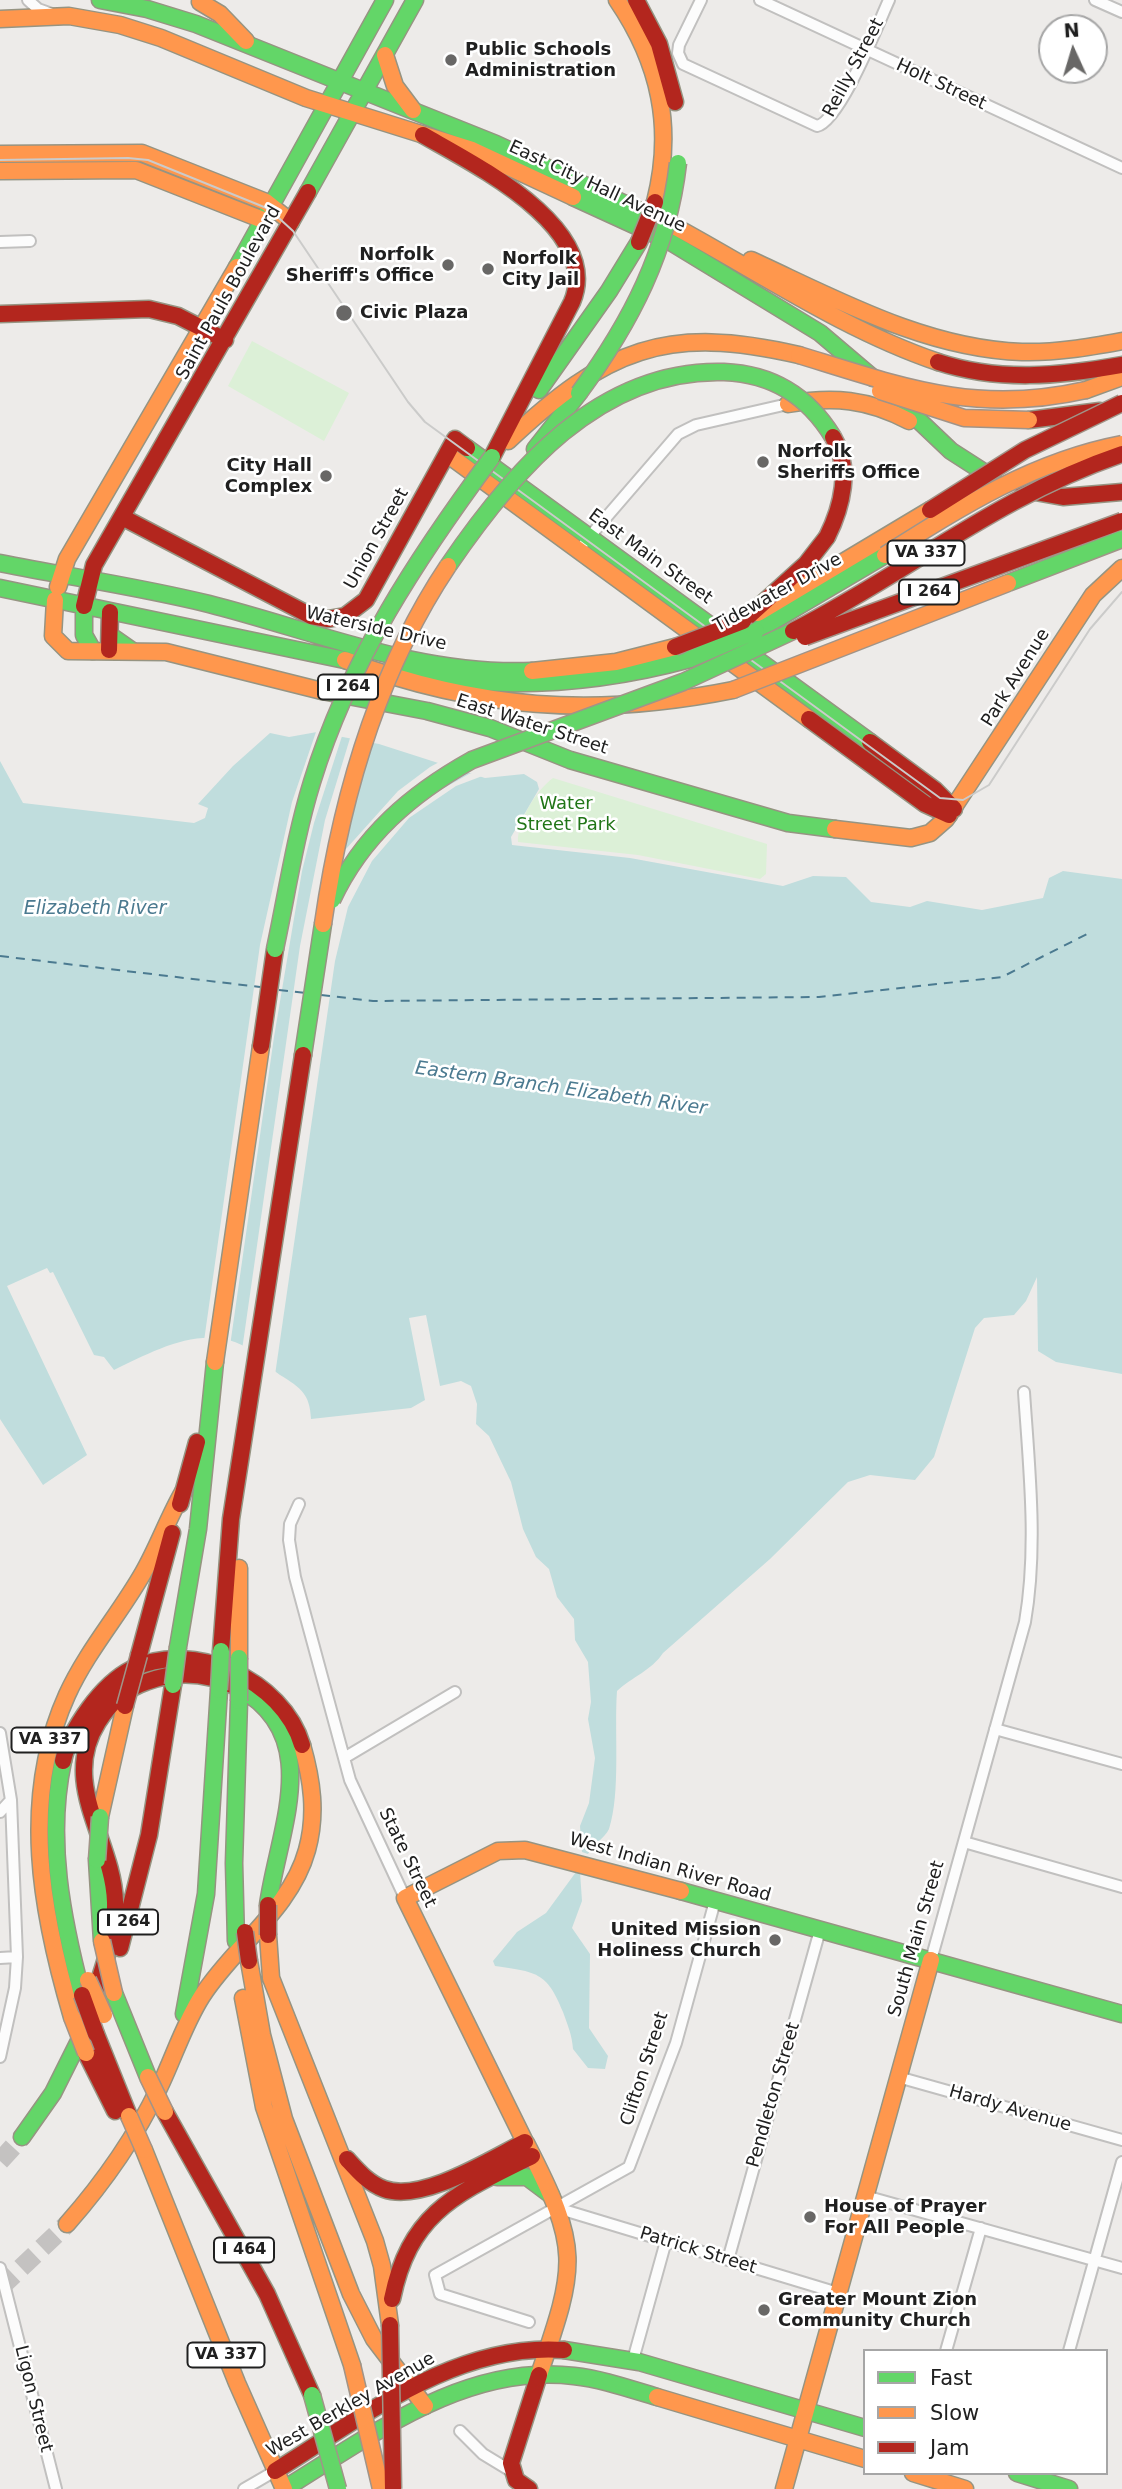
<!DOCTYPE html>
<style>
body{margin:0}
#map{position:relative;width:1122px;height:2489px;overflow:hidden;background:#edebe9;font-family:"DejaVu Sans",sans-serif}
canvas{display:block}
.legend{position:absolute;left:863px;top:2349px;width:245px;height:126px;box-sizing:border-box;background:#fff;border:2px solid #a6a6a6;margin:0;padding:9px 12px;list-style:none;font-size:21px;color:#202020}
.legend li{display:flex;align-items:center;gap:14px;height:35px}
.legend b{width:35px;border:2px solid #a6a6a6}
.north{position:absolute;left:1038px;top:14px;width:70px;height:70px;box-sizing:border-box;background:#fff;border:2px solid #a6a6a6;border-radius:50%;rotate:356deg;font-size:19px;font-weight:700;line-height:28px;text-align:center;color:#202020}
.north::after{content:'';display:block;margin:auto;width:24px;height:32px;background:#686766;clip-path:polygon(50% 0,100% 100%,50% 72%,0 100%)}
</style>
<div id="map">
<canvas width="1122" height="2489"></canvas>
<ul class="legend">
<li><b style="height:9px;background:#63d668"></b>Fast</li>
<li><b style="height:9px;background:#ff974d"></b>Slow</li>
<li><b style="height:9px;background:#b3261e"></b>Jam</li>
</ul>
<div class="north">N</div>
</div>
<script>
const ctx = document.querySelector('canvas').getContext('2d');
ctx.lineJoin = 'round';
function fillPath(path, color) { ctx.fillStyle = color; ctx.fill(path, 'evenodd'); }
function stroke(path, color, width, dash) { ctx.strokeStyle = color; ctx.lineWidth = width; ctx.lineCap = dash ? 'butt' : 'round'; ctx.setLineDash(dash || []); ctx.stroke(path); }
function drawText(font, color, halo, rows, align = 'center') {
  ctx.font = font + ' "DejaVu Sans",sans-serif'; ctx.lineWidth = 5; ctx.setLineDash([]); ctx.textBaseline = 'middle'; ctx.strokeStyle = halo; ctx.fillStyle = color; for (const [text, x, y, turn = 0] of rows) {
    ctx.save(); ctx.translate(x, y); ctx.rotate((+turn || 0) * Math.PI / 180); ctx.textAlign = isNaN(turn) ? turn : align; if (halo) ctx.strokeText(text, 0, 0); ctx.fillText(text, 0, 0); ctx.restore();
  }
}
fillPath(new Path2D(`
 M252 341 349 393 324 441 228 386Z
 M553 778 767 844 766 874 760 879 638 855 518 842C517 822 536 790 553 778Z`), '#dcf0d7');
fillPath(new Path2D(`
 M317 732 379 744 485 778 524 774 537 782 539 789 511 837 512 845 630 858 783 886 813 876 846 877 871 902 910 907 927 901 982 910 1043 898 1049 878 1063 871 1122 879V1374L1056 1362 1038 1351 1037 1277 1026 1301 1014 1315 984 1318 975 1328 934 1457 915 1480 870 1475 848 1482 770 1559 663 1653C652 1670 632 1677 617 1691 614 1730 621 1793 609 1829 605 1838 593 1844 588 1854L582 1852 580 1826 589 1803 595 1758 588 1719 591 1702 588 1662 575 1640 574 1619 557 1597 549 1569 536 1557 523 1529 511 1482 489 1436 476 1424 477 1404 471 1386 461 1381 440 1386 426 1315 409 1318 425 1400 411 1408 311 1419C310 1394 301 1388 280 1375 270 1368 262 1357 251 1350 206 1321 156 1350 114 1370L104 1357 94 1355 53 1272 50 1273 47 1268 7 1286 87 1455 43 1485 0 1419V761L23 803 194 823 205 818 208 808 198 804 233 766 270 733 289 737Z
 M576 1872H580L582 1901 572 1928 590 1954 589 2028 608 2056 605 2069 588 2068 573 2049C572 2035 568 2026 563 2012 547 1971 535 1972 495 1966L493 1961 517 1932 546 1913Z`), '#c0dddd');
fillPath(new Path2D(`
 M317 729 343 733 314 823 302 871 274 1037 230 1346 204 1341 260 945 292 802Z
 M351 735 371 739 343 831 342 847 346 849 398 791 430 767 443 760 469 769 429 791 382 833 364 857 344 900 357 872 380 840 421 801 469 774 476 772 485 775 456 786 409 818 372 861 348 907 335 961 275 1375 242 1350 300 946 325 820Z`), '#edebe9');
stroke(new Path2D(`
 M0 956 260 987
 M279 990 305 993
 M321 995 373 1001 819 997 1002 977 1089 933`), '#4b7a90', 2, [9, 7]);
stroke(new Path2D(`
 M0 2161 22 2137
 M0 2288 67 2224`), '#c4c2c1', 19, [19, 10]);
const street = new Path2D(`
 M28 0 38 9 52 14
 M701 0 679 45 678 53 683 64 817 126C840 121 878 24 889 0
 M760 0 1122 168
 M1095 0 1122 12
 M0 242 30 241
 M585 542 678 434 696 425 788 404
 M299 1504 290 1524 289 1540 295 1577 350 1780 405 1898
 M995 1729 1122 1764
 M0 1733 11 1800 17 1957 15 1988 0 2057
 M344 1758 455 1692
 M0 1812 11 1800
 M964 1842 1122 1887
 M0 1958 17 1957
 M931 1960 1025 1622C1038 1547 1029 1467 1024 1392
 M898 2077 1122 2140
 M865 2196 1122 2268
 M557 2208 838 2293
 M728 2260 820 1930
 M0 2268 56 2489
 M529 2322 440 2294 435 2275 629 2167 676 2043 715 1901
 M946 2351 981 2228
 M1069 2351 1122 2162
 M633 2360 666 2241
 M460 2431 483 2454 511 2471
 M244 2489 275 2471`);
const fast = new Path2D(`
 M100 0 147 9 196 24 496 144 660 220
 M308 192 415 0
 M573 197 669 241 820 333 873 378
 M237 267 385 0
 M539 390 609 291 639 242
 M892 395 951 451 993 478
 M467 448 870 742
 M535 449 579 393
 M0 563C70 577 140 587 209 604 315 631 420 676 532 671
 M0 588 359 663
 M84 606V635L93 651
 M756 631 885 555
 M111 636 131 650
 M403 673C501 691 594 685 690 659
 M322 691 427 711 490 728 570 760 788 823 835 829
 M303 1055 323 924
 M178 1647 198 1529 215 1362
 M239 1688C326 1736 278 1831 268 1905
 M63 1761C46 1839 62 1919 82 1995
 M97 1860 102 1941
 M681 1891 1122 2014
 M236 1941 234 1863 239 1701
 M114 1993 148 2077
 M184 2014 206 1894 219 1690
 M22 2137 53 2093 86 2027
 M497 2177H527L551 2195
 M564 2350 639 2362 865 2428
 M1017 2473 1069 2489
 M284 2489C371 2436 465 2363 574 2376 602 2379 630 2389 657 2397`);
const slow = new Path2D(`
 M617 0C660 63 674 128 655 202
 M200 2 220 14 246 41
 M0 19 69 16 120 25 161 38 306 98 472 150 573 197
 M385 55 395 86 413 110
 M0 154 142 153 266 202 291 222
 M0 171 136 170 263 220
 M672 225C759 272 844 330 938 362
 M751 260C836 299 926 349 1022 352 1056 353 1089 347 1122 341
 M1086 390 1122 377
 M788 404C833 396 868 399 909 421
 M508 441C606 349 666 324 799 355
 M447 454 809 719
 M58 587 67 559 237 267
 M55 600 53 636 68 651 166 652 322 691
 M758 613 930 510
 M345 660C477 709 594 718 733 690
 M532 671 616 662 675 647
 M835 829 911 838 930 833 946 819 1093 595 1122 568
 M215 1362 261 1046
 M239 1568V1658
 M100 1817 125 1706
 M268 1935 271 1978 375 2241 382 2266 390 2325
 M249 1961 262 2035 284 2119 351 2294 374 2339 425 2406
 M243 1998 264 2107 352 2365
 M72 2017C41 1912 20 1799 67 1695 87 1651 119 1615 143 1573 158 1547 168 1518 183 1492
 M525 2142 405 1898 498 1851 525 1850 681 1891
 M526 2143C581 2250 577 2263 539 2375
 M144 2150 237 2383 284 2489
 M67 2224C104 2182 135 2138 159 2088 174 2057 184 2024 202 1996 234 1946 291 1909 307 1850 317 1814 312 1780 302 1745
 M657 2397 865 2459
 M913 2473 965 2489
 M784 2489 931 1960`);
const jam = new Path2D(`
 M636 0 659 44 675 102
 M423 135C475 165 603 228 572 302L492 457
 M0 314 149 309 178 316 225 340
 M938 362C999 382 1060 376 1122 365
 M1029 420 1100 411
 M1024 490 1063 497 1122 492
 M122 517 311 616 328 619 345 616 366 600 455 439 467 448
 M84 606 94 565 308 192
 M743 621 806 564 827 537
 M109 650 110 612
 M809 719 925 804 949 815
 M870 742 935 790 954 809
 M261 1046 275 949
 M180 1504 197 1442
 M221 1651 231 1519 303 1055
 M139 1655 172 1533
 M63 1761C70 1729 102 1684 132 1669 193 1639 283 1680 302 1745
 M120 1948 149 1835 173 1685
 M91 2006C101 1972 116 1938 115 1902 113 1839 59 1784 98 1722 110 1703 125 1689 146 1682 177 1670 209 1673 239 1688
 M96 2034 129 2116
 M86 2053 115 2111
 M165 2112 267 2294 312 2395
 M347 2159C358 2171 368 2183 384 2189 422 2203 491 2159 525 2142
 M392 2299C410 2211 458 2193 532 2156
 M275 2471C363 2417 456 2342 564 2350
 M529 2489 516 2480 511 2463 539 2375`);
stroke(street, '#c1c0bf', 14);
stroke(fast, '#969482', 19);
stroke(slow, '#969482', 19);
stroke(jam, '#969482', 19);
stroke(street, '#fcfcfc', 10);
stroke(fast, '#63d668', 16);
stroke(slow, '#ff974d', 16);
stroke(jam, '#b3261e', 16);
stroke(new Path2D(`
 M0 160 128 158 148 160 269 209 293 231 408 402 425 422 940 798 963 800 989 785 1090 629 1122 592`), '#cbcbca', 2);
const fastBridge = new Path2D(`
 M579 393C631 322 668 251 678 163
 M448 566C512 472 599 368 724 372 773 374 808 396 833 437
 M1008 583 1122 539
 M690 659 756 631
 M332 900C362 836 411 794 472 760L683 682 793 631
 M275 949C287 893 295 837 312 782 349 661 417 558 492 457
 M239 1658V1701
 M173 1685 178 1647
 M219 1690 221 1651
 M97 1860 100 1817
 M312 2395 338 2489`);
const slowBridge = new Path2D(`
 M799 355C903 387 976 415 1086 390
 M880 391 964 418 1029 420
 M885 555C961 507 1033 461 1122 444
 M733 690 1008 583
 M323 924C341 799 377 672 448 566
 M102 1941 114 1993
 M88 1980 104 2015
 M72 2017 86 2053
 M148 2077 165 2112
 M129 2116 144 2150
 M352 2365 381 2489`);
const jamBridge = new Path2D(`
 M639 242 655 202
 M930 510 1025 450 1122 403
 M827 537C842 507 852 468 833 437
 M793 631C907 573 998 496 1122 454
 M805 637 1122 521
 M675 647 743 621
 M125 1706 139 1655
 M268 1905V1935
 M245 1932 249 1961
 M82 1995 96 2034
 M390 2325 393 2489`);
stroke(fastBridge, '#a19488', 19, []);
stroke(slowBridge, '#a19488', 19, []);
stroke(jamBridge, '#a19488', 19, []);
stroke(fastBridge, '#63d668', 16);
stroke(slowBridge, '#ff974d', 16);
stroke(jamBridge, '#b3261e', 16);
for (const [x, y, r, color] of [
 [451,60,7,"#686766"],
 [448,265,7,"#686766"],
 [488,269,7,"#686766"],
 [344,313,9,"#686766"],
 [763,462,7,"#686766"],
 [326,476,7,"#686766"],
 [775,1940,7,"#686766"],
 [810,2217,7,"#686766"],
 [764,2310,7,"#686766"]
]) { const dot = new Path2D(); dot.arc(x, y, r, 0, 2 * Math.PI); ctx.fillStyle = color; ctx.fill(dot); stroke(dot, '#fff', 2.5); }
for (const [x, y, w] of [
 [926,553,77],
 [929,592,60],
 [348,687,60],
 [50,1740,77],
 [128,1922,60],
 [244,2250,60],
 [226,2355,77]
]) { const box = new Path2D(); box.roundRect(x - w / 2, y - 12.5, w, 25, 5); ctx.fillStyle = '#fff'; ctx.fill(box); stroke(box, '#202020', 2); }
drawText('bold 16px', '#202020', null, [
 ["VA 337",926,553],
 ["I 264",929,592],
 ["I 264",348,687],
 ["VA 337",50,1740],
 ["I 264",128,1922],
 ["I 464",244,2250],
 ["VA 337",226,2355]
]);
drawText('bold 18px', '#202020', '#fff', [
 ["Public Schools",465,50],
 ["Administration",465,71],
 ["Norfolk",434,255,"right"],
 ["Sheriff's Office",434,276,"right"],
 ["Norfolk",502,259],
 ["City Jail",502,280],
 ["Civic Plaza",360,313],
 ["Norfolk",777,452],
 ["Sheriffs Office",777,473],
 ["City Hall",312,466,"right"],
 ["Complex",312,487,"right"],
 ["United Mission",761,1930,"right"],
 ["Holiness Church",761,1951,"right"],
 ["House of Prayer",824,2207],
 ["For All People",824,2228],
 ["Greater Mount Zion",778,2300],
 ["Community Church",778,2321]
], 'left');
drawText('18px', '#202020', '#fff', [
 ["Reilly Street",854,68,-62],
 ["Holt Street",941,85,25],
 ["East City Hall Avenue",597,187,25],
 ["Saint Pauls Boulevard",229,293,-61],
 ["Union Street",377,539,-61],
 ["East Main Street",650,557,36],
 ["Tidewater Drive",778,593,-29],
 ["Waterside Drive",376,629,13],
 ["Park Avenue",1016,678,-58],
 ["East Water Street",532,725,18],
 ["State Street",407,1858,64],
 ["West Indian River Road",670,1868,16],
 ["South Main Street",917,1939,-74],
 ["Clifton Street",645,2069,-72],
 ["Pendleton Street",774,2095,-74],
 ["Hardy Avenue",1010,2109,16],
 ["Patrick Street",698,2251,17],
 ["Ligon Street",33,2399,76],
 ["West Berkley Avenue",351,2405,-30]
]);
drawText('18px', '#217517', '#fff', [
 ["Water",566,804],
 ["Street Park",566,825]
]);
drawText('italic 19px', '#4b7a90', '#fff', [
 ["Elizabeth River",95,909],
 ["Eastern Branch Elizabeth River",561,1089,8]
]);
</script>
